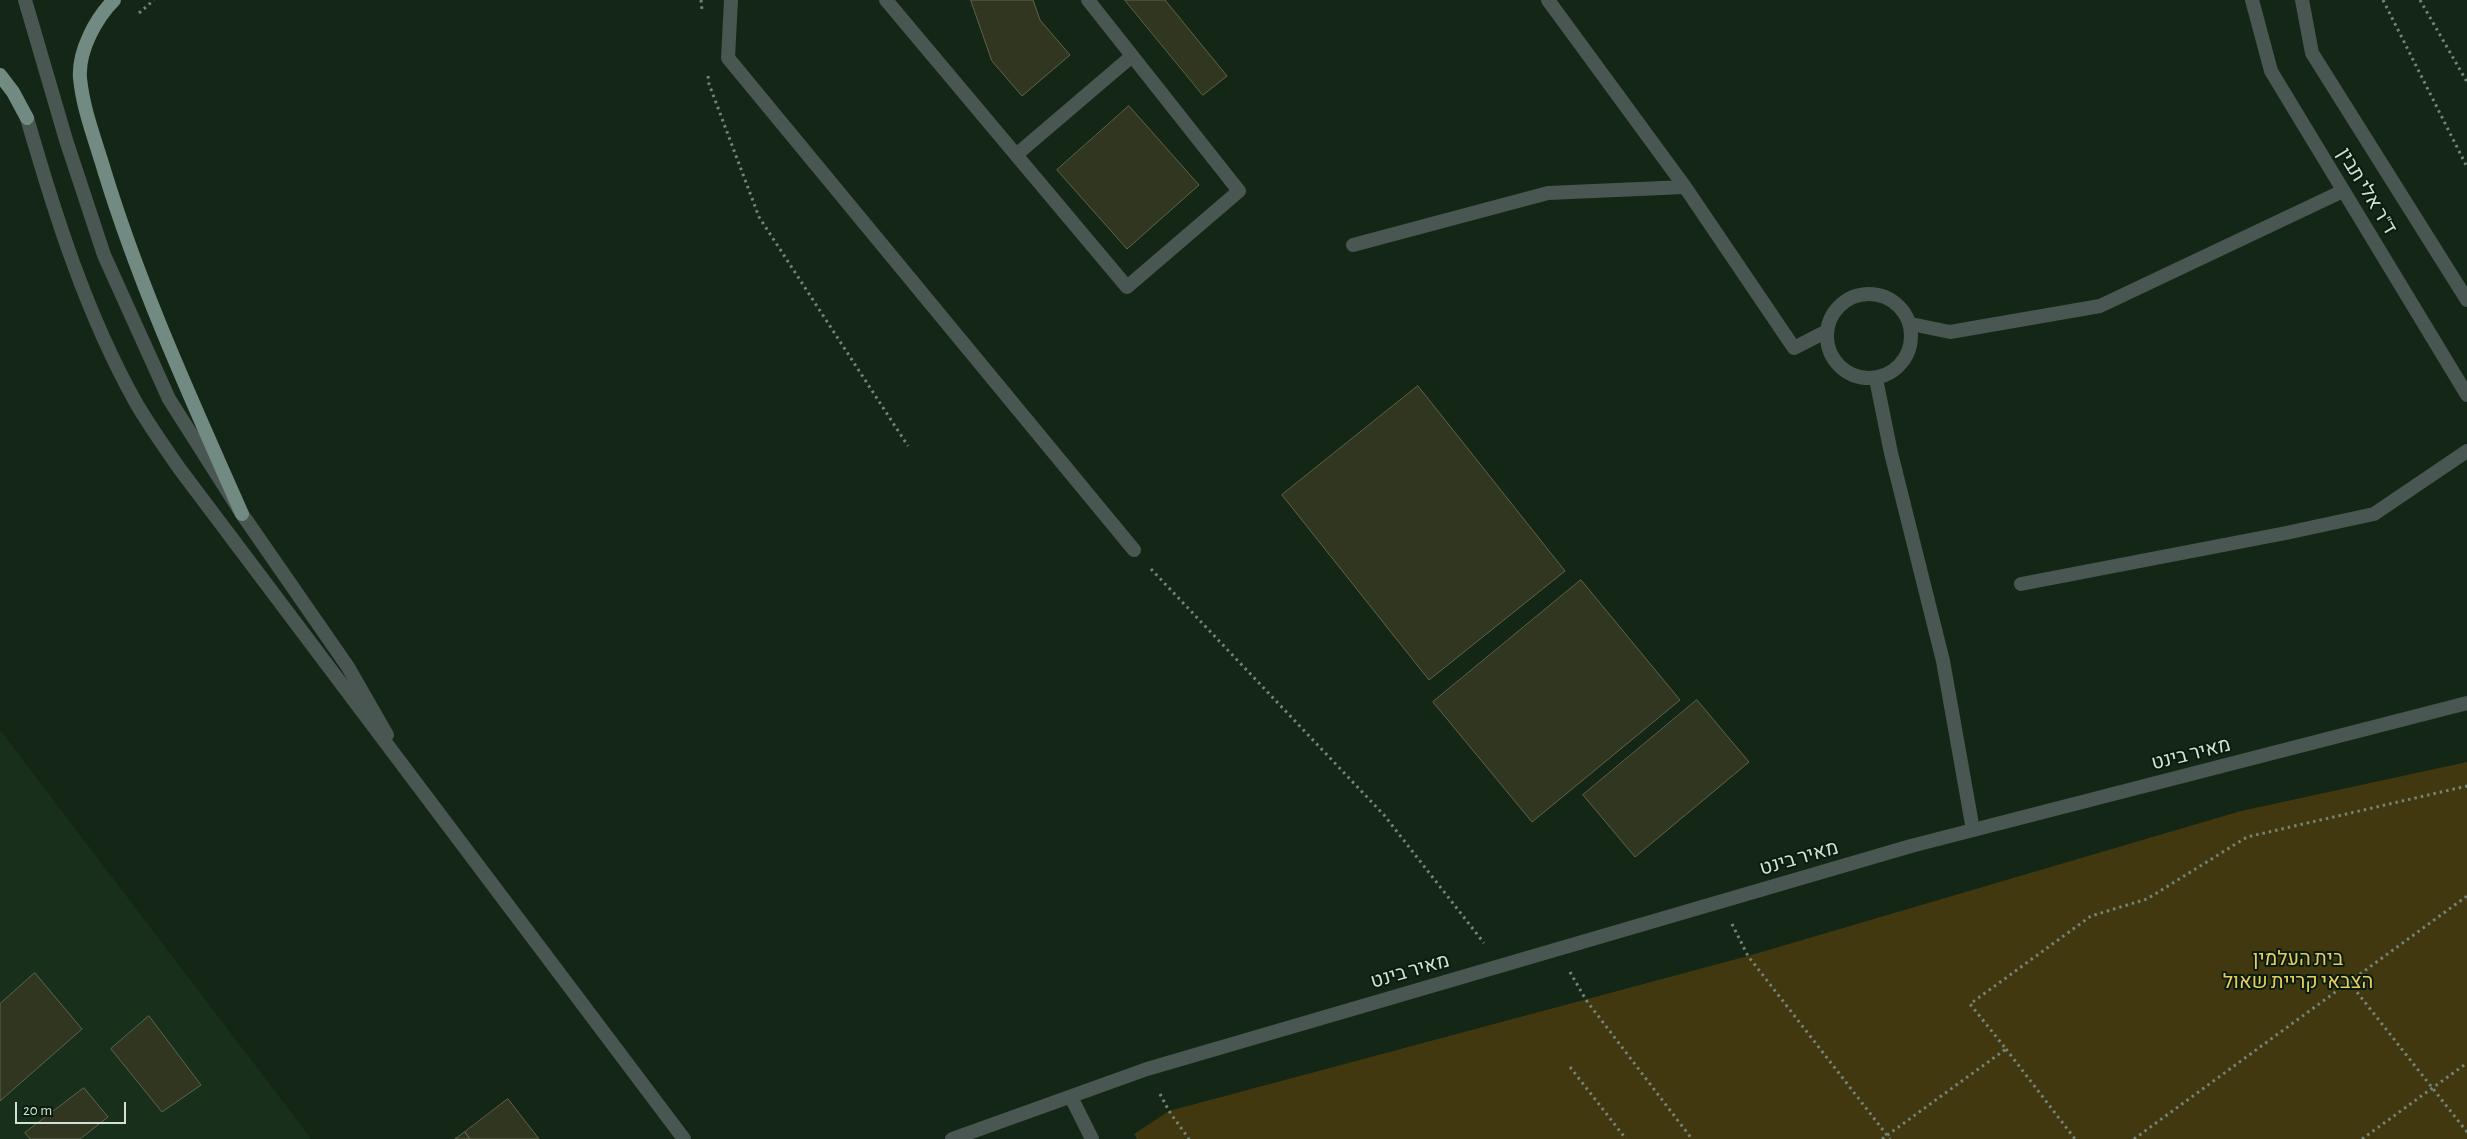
<!DOCTYPE html>
<meta charset="utf-8">
<style>
body{margin:0}
#map{position:relative;width:2467px;height:1139px;overflow:hidden;background:#142616;font-family:"Alegreya Sans",sans-serif}
canvas{display:block}
.scale{position:absolute;left:15px;top:1102px;width:111px;height:22px;box-sizing:border-box;border:2px solid #d4e0d5;border-top:0;padding-left:6px;font-size:15px;line-height:18px;white-space:nowrap;color:#d4e0d5;-webkit-text-stroke:4px #0a1c0d;paint-order:stroke}
</style>
<div id="map">
<canvas width="2467" height="1139"></canvas>
<div class="scale">20 m</div>
</div>
<script>
const ctx = document.querySelector('canvas').getContext('2d');
ctx.lineJoin = 'round';
function fillPath(path, color) { ctx.fillStyle = color; ctx.fill(path, 'evenodd'); }
function stroke(path, color, width, dash) { ctx.strokeStyle = color; ctx.lineWidth = width; ctx.lineCap = dash ? 'butt' : 'round'; ctx.setLineDash(dash || []); ctx.stroke(path); }
function drawText(font, color, halo, rows, align = 'center') {
  ctx.font = font + ' "Alegreya Sans",Heebo,sans-serif'; ctx.lineWidth = 4; ctx.setLineDash([]); ctx.textBaseline = 'middle'; ctx.strokeStyle = halo; ctx.fillStyle = color; for (const [text, x, y, turn = 0] of rows) {
    ctx.save(); ctx.translate(x, y); ctx.rotate((+turn || 0) * Math.PI / 180); ctx.textAlign = isNaN(turn) ? turn : align; if (halo) ctx.strokeText(text, 0, 0); ctx.fillText(text, 0, 0); ctx.restore();
  }
}
fillPath(new Path2D(`
 M0 730 306 1132 311 1139H0Z`), '#18301b');
fillPath(new Path2D(`
 M2467 762V1139H1137L1134 1134 1169 1111 1748 956 2241 811Z`), '#41380f');
const building = new Path2D(`
 M971 0H1033L1040 20 1070 55 1022 96 992 61Z
 M1125 0H1165L1227 76 1203 95Z
 M1129 106 1199 185 1127 249 1057 170Z
 M1418 386 1565 571 1429 680 1282 495Z
 M1581 580 1680 700 1532 822 1433 702Z
 M1697 700 1749 762 1635 857 1583 795Z
 M35 973 82 1029 0 1101V1004Z
 M149 1016 201 1085 162 1112 111 1049Z
 M84 1088 108 1117 80 1139H30L25 1133Z
 M508 1099 539 1139H470L465 1132Z
 M465 1132 470 1139H455Z`);
fillPath(building, '#303620');
stroke(building, '#5e654d', 1);
stroke(new Path2D(`
 M701 0 702 10
 M2383 0 2467 167
 M2420 0 2467 82
 M139 13 154 0
 M708 76 709 84 759 217 908 446
 M1151 569 1384 815 1484 943
 M1732 924 1748 956 1890 1139
 M1570 972 1586 1000 1692 1139
 M2349 982 2467 1132
 M2006 1049 2075 1139
 M1570 1067 1626 1139
 M1160 1094 1169 1111 1189 1139
 M1882 1139 2006 1049 1970 1004 2091 916 2147 899 2247 837 2467 786
 M2134 1139 2467 896
 M2362 1139 2467 1063`), '#758476', 3, [2.5, 4]);
stroke(new Path2D(`
 M731 0 728 58 1134 550
 M886 0 1127 287 1239 191 1088 0
 M1548 0 1685 187 1794 348 1827 331
 M1016 155 1132 56
 M1353 245 1548 193 1685 187
 M1827 336a42 42 0 1 1 84 0a42 42 0 1 1-84 0Z
 M1911 324 1950 332 2100 306 2343 191
 M1876 379 1891 453 1943 661 1973 830
 M2021 584 2286 533 2374 514 2467 451
 M1071 1097 1092 1139`), '#495652', 14);
stroke(new Path2D(`
 M25 0 66 140 104 255 169 399 242 514 348 667 387 735
 M2252 0 2271 71 2467 395
 M2302 0 2312 53 2467 300
 M27 118C55 215 86 313 135 401 148 424 164 446 179 468L684 1139
 M952 1139 1147 1069 1911 846 2467 703`), '#495652', 14);
stroke(new Path2D(`
 M114 0C96 18 78 51 80 78 83 110 96 142 105 173 141 290 193 403 242 514
 M0 75 13 92 27 118`), '#718b82', 14);
drawText('20px', '#d4e0d5', '#0a1c0d', [
 ["ד\"ר אלי תבין",2367,191,59],
 ["מאיר בינט",2191,754,-14],
 ["מאיר בינט",1799,858,-16],
 ["מאיר בינט",1410,971,-16]
]);
drawText('20px', '#e6cc60', '#0a1c0d', [
 ["בית העלמין",2298,959],
 ["הצבאי קריית שאול",2298,982]
]);
</script>
